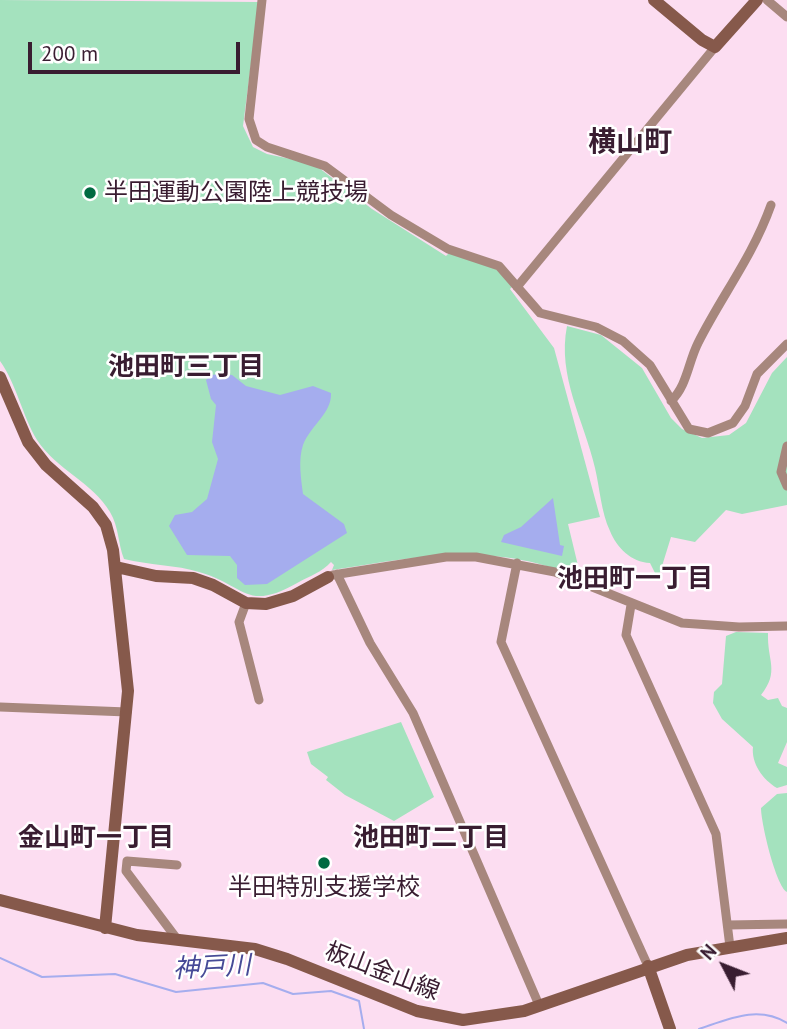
<!DOCTYPE html>
<meta charset="utf-8">
<style>
body{margin:0}
#map{position:relative;width:787px;height:1029px;overflow:hidden;background:#fcddf1;font-family:"PT Sans",sans-serif}
canvas{display:block}
.north{position:absolute;left:689px;top:931px;width:70px;height:70px;-webkit-text-stroke:5px #fff;paint-order:stroke;rotate:312deg;font-size:19px;font-weight:700;line-height:28px;text-align:center;color:#391d31}
.north::after{content:'';display:block;margin:auto;width:24px;height:32px;background:#391d31;clip-path:polygon(50% 0,100% 100%,50% 72%,0 100%)}
.scale{position:absolute;left:28px;top:42px;width:212px;height:32px;box-sizing:border-box;border:4px solid #391d31;border-top:0;padding-left:9px;font-size:21px;line-height:24px;white-space:nowrap;color:#391d31;-webkit-text-stroke:5px #fff;paint-order:stroke}
</style>
<div id="map">
<canvas width="787" height="1029"></canvas>
<div class="north">N</div>
<div class="scale">200 m</div>
</div>
<script>
const ctx = document.querySelector('canvas').getContext('2d');
ctx.lineJoin = 'round';
function fillPath(path, color) { ctx.fillStyle = color; ctx.fill(path, 'evenodd'); }
function stroke(path, color, width, dash) { ctx.strokeStyle = color; ctx.lineWidth = width; ctx.lineCap = dash ? 'butt' : 'round'; ctx.setLineDash(dash || []); ctx.stroke(path); }
function drawText(font, color, halo, rows, align = 'center') {
  ctx.font = font + ' "PT Sans","Noto Sans JP",sans-serif'; ctx.lineWidth = 5; ctx.setLineDash([]); ctx.textBaseline = 'middle'; ctx.strokeStyle = halo; ctx.fillStyle = color; for (const [text, x, y, turn = 0] of rows) {
    ctx.save(); ctx.translate(x, y); ctx.rotate((+turn || 0) * Math.PI / 180); ctx.textAlign = isNaN(turn) ? turn : align; if (halo) ctx.strokeText(text, 0, 0); ctx.fillText(text, 0, 0); ctx.restore();
  }
}
fillPath(new Path2D(`
 M0 0 259 2 243 126 253 147 267 154 314 164 372 209 446 256 450 252 497 268 514 285 510 289 554 348 600 517 568 524 581 578C491 541 424 556 332 570L334 565 331 562C322 572 310 576 299 582 245 613 246 585 199 572 177 565 148 565 124 559 118 544 119 527 110 512 93 483 56 469 37 440 22 415 17 385 0 361Z
 M567 326 601 335 642 368 671 418 682 429 702 438 729 435 746 423 772 373 787 357V505L742 514 726 510 695 542 671 537 658 579 650 563C631 562 617 548 610 531 601 512 600 489 595 468 584 420 557 377 567 326Z
 M736 632 768 633C767 661 780 671 761 695L768 700 778 698 782 706 787 708V742L778 763 787 767V785L777 788C763 780 751 763 753 747L722 719 713 703 714 692 722 684 726 636Z
 M401 722 434 797 394 821 345 795 326 780 328 777 311 764 307 752Z
 M787 793V892C776 886 761 823 761 808L777 794Z`), '#a4e2be');
fillPath(new Path2D(`
 M220 374 232 375 246 386 280 395 313 386 331 393C332 413 311 425 303 445 298 460 301 478 303 494L344 524 347 533 267 584 245 585 237 578V565L230 556 187 555 169 526 175 515 192 512 207 499 218 459 212 442 216 405 211 399 206 380 211 375Z
 M553 498 560 545 564 546 562 556 501 542 504 535 521 527Z`), '#a5adee');
stroke(new Path2D(`
 M0 958 42 977 115 974 176 992 263 983 293 994 331 991 359 1001 364 1029
 M699 1029C729 1019 758 1005 787 1023`), '#a5adee', 2);
stroke(new Path2D(`
 M262 0 249 119 256 140 267 147 325 166 391 215 448 249 499 266 540 313 596 327 623 341 650 365 689 429 708 433 733 423 745 406 757 374 787 344
 M767 0 787 17
 M517 287 715 47
 M671 401C687 386 688 363 698 343 722 295 752 258 771 205
 M787 446 781 472 787 486
 M517 563 501 642 648 966
 M337 574 370 643 413 713 539 1005
 M333 575 446 557H476L555 572 682 623 739 627 787 626
 M246 603 239 622 259 700
 M631 605 626 635 716 834 730 947
 M0 707 127 712
 M728 925 787 924
 M177 939 126 871 127 861 177 865`), '#a7877d', 9);
stroke(new Path2D(`
 M654 0 702 40 715 47 757 0
 M0 377 28 442 46 465 93 507 106 525 113 550 128 691 105 928
 M116 567 156 576 193 578 213 585 246 603 266 604 293 596 328 577
 M0 900 137 935 255 949 287 959 417 1011 463 1020 524 1011 687 955 787 938
 M648 966 670 1029`), '#86594b', 12);
for (const [x, y, r, color] of [
 [90,193,7,"#006a41"],
 [324,863,7,"#006a41"]
]) { const dot = new Path2D(); dot.arc(x, y, r, 0, 2 * Math.PI); ctx.fillStyle = color; ctx.fill(dot); stroke(dot, '#fff', 2.5); }
drawText('24px', '#391d31', '#fff', [
 ["半田運動公園陸上競技場",104,193],
 ["半田特別支援学校",324,888,"center"]
], 'left');
drawText('24px', '#391d31', '#fff', [
 ["板山金山線",382,972,21]
]);
drawText('bold 26px', '#391d31', '#fff', [
 ["池田町三丁目",186,368],
 ["池田町一丁目",635,580],
 ["金山町一丁目",96,839],
 ["池田町二丁目",431,839]
]);
drawText('italic 26px', '#474a97', '#fff', [
 ["神戸川",212,968,-3]
]);
drawText('bold 28px', '#391d31', '#fff', [
 ["横山町",630,143]
]);
</script>
